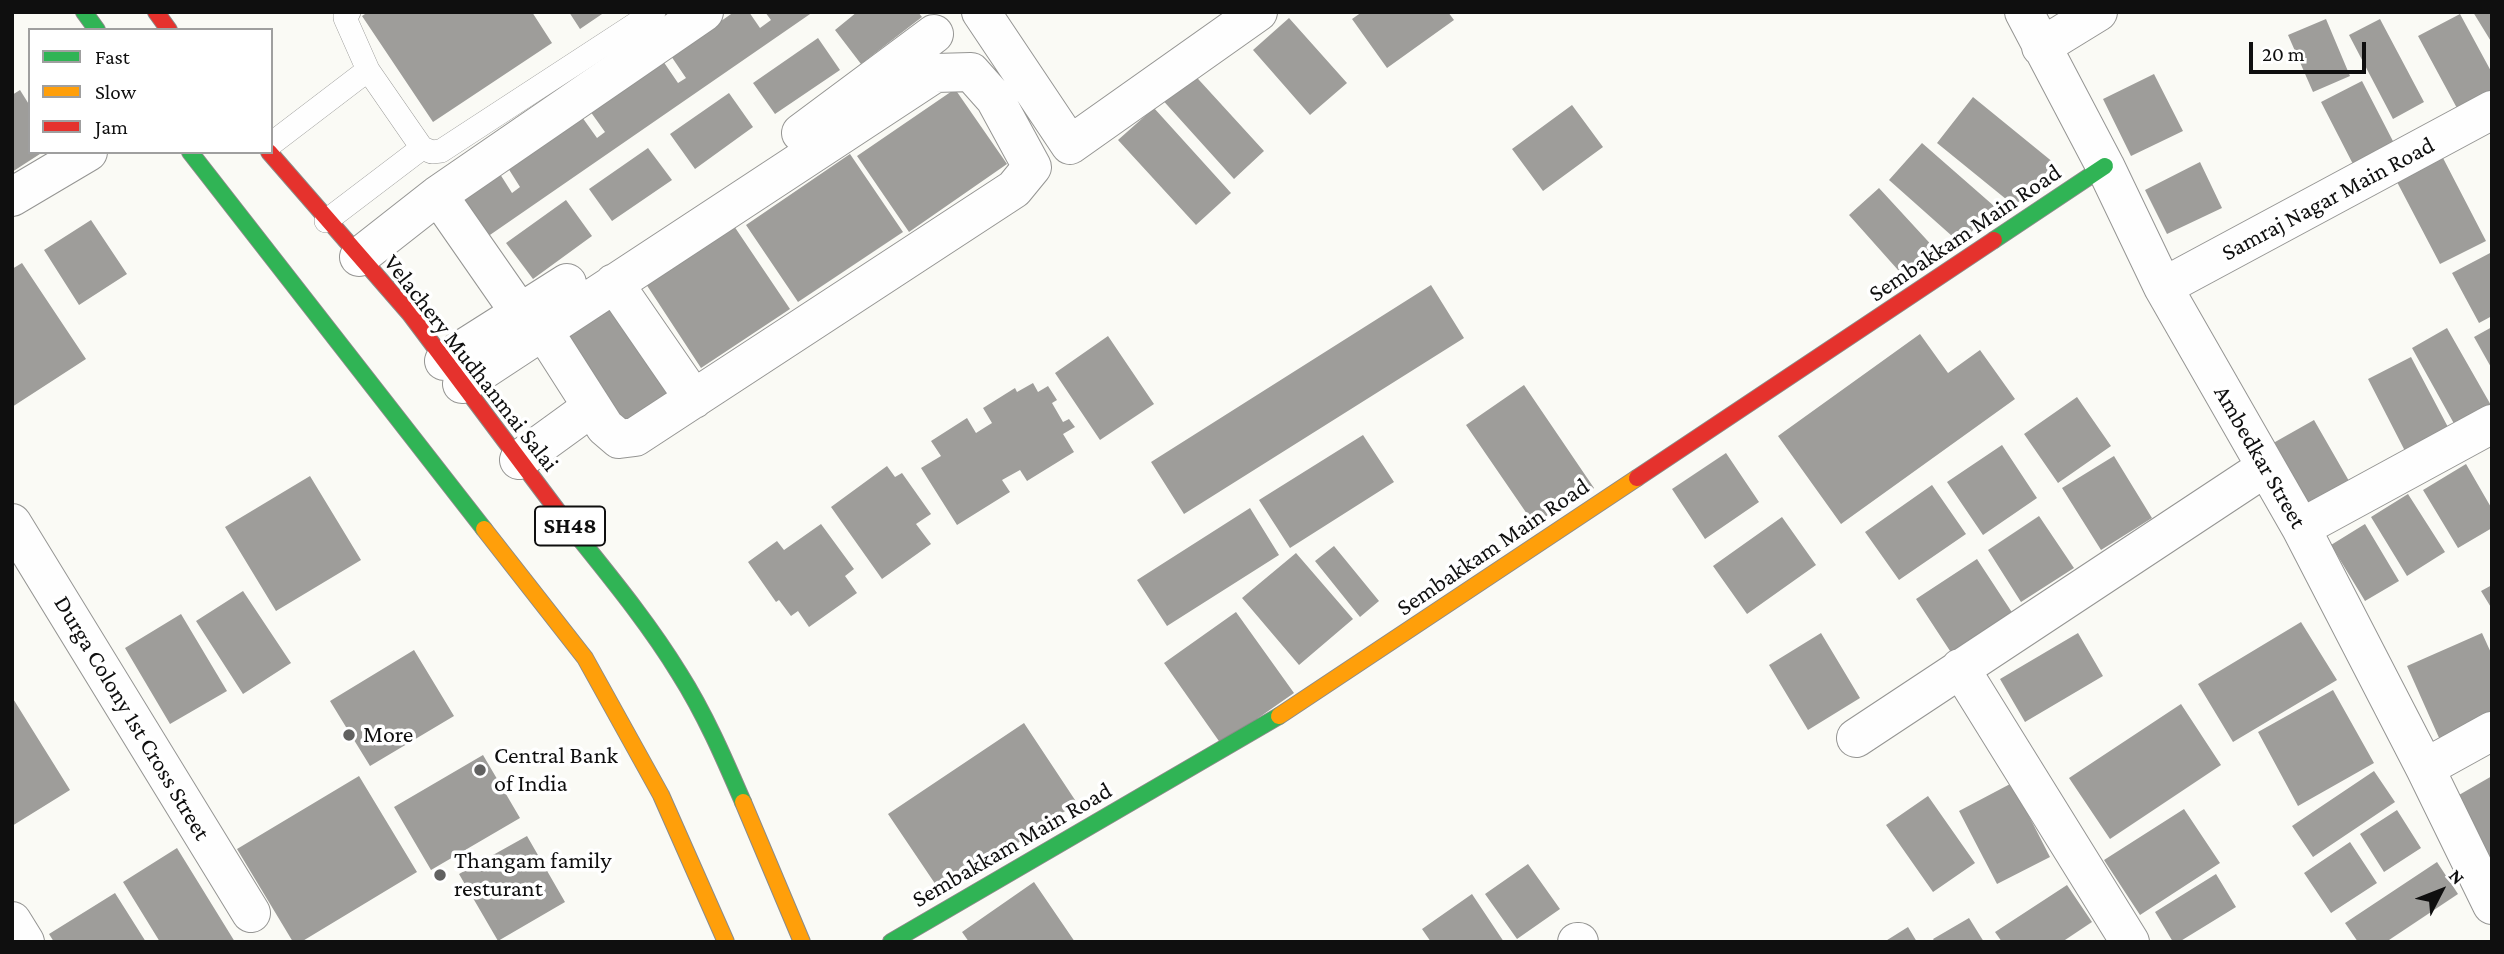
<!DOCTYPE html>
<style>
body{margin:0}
#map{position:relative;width:2504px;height:954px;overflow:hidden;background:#fafaf5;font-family:"Crimson Pro",serif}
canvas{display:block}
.frame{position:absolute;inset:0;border:14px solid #0f0f0f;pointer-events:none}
.legend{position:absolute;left:28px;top:28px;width:245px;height:126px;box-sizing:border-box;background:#fff;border:2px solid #9f9f9f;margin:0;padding:9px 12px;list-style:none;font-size:21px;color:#0f0f0f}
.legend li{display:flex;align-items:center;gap:14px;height:35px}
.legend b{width:35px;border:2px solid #9f9f9f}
.north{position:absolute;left:2406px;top:856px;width:70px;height:70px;-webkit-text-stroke:5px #fff;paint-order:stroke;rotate:48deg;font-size:19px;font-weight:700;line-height:28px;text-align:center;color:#0f0f0f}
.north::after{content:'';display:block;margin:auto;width:24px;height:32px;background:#0f0f0f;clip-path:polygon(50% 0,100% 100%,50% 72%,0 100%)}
.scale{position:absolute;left:2249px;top:42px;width:117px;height:32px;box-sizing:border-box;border:4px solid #0f0f0f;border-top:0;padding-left:9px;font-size:21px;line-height:24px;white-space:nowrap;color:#0f0f0f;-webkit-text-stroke:5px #fff;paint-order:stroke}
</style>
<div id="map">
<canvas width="2504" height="954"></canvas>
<div class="frame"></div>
<ul class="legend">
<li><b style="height:9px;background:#30b455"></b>Fast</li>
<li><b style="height:9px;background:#ff9f0a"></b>Slow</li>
<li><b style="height:9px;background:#e5322d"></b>Jam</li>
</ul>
<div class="north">N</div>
<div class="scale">20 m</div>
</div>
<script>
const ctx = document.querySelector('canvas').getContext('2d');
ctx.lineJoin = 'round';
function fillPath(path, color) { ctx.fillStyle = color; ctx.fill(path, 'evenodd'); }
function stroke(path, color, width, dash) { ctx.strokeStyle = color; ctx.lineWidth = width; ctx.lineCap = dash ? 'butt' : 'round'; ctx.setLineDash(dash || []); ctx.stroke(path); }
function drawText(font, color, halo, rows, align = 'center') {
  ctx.font = font + ' "Crimson Pro",serif'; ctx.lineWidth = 7; ctx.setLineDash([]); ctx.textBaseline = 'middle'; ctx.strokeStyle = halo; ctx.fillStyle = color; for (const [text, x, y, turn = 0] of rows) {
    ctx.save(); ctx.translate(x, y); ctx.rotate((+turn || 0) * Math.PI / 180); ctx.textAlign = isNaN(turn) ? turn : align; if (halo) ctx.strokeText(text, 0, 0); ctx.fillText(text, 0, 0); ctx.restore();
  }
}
fillPath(new Path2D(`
 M368 12H532L552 43 433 122 362 16Z
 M569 12H605L580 29Z
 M734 12H749L760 28 771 20 765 12H813L487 237 461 200 500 174 512 193 520 187 508 168 582 117 597 138 605 132 590 111 663 61 678 83 686 78 671 56Z
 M857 12H918L922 17 861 64 835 30Z
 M1362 12H1448L1454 20 1387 68 1352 19Z
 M2473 12H2492V43Z
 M2460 14 2492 73V92L2458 110 2418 36Z
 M1289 18 1347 83 1310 115 1253 50Z
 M2326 19 2350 76 2313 92 2288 35Z
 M2380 19 2424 102 2393 119 2349 35Z
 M818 38 840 70 775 114 753 83Z
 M1189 69 1264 151 1234 179 1159 96Z
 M2154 74 2183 131 2131 156 2103 99Z
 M2362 81 2396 147 2355 168 2321 102Z
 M955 89 1007 164 909 232 857 156Z
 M20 90 30 106V152H43L12 172V95Z
 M729 93 753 127 695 169 670 134Z
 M1973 97 2054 163 2017 208 1937 143Z
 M1572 105 1603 147 1543 191 1512 149Z
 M1154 108 1231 193 1196 225 1118 140Z
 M1922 143 1994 206 1961 244 1889 180Z
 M648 148 672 180 612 221 589 189Z
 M850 154 903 232 798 302 746 225Z
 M2443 158 2486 241 2440 264 2397 182Z
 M2200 162 2222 208 2167 234 2145 190Z
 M1879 188 1937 251 1906 279 1849 215Z
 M566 200 592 236 533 279 506 243Z
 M91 220 127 274 79 305 44 250Z
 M734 226 790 309 701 368 646 284Z
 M2492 252V316L2479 323 2452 273Z
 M22 263 86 359 12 407V269Z
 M1431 285 1464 338 1184 514 1151 462Z
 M610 295 680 399 628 434 558 330Z
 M2492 327V369L2474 337Z
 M2447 328 2492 407 2457 429 2412 348Z
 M1920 334 1948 373 1980 350 2015 399 1841 524 1778 436Z
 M1108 336 1154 404 1100 440 1055 373Z
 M2411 357 2449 429 2405 451 2368 379Z
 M1033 383 1038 392 1048 386 1057 400 1052 403 1063 422 1069 419 1075 427 1063 434 1074 452 1027 481 1020 470 1002 480 1010 492 957 525 921 468 941 456 931 441 967 418 976 433 992 423 983 408 1015 388 1017 392Z
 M1524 385 1594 488 1536 527 1466 425Z
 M2077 397 2111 446 2058 483 2024 434Z
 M2314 420 2349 481 2303 508 2268 446Z
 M1363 435 1394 482 1290 548 1259 500Z
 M2002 445 2037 498 1983 535 1947 482Z
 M1726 453 1759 502 1705 539 1672 489Z
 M2114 456 2152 518 2101 550 2062 488Z
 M2466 464 2492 509V528L2458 548 2423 490Z
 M887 466 895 477 902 473 931 514 916 524 931 544 882 579 831 507Z
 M310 476 361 560 276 611 225 527Z
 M1932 485 1966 534 1899 580 1865 532Z
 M2408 494 2445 552 2407 576 2371 517Z
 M1250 508 1279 555 1167 626 1137 580Z
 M2039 516 2074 568 2021 602 1988 550Z
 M1782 517 1816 565 1747 614 1713 566Z
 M821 524 854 569 845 576 857 593 809 627 798 611 791 616 779 600 776 602 748 562 777 541 784 550Z
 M2365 524 2399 581 2365 601 2331 545Z
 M1334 546 1379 601 1360 617 1315 561Z
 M1296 553 1353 619 1299 665 1242 598Z
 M1977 559 2015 617 1954 657 1916 599Z
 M2492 585V609L2481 591Z
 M243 591 291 663 243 694 196 621Z
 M1236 612 1294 693 1221 744 1164 663Z
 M181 614 227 691 170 724 125 648Z
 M2301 622 2337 680 2233 742 2198 684Z
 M1821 633 1860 698 1808 730 1769 665Z
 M2078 633 2103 676 2025 722 2000 679Z
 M2482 633 2492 655V727L2444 749 2407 666Z
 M414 650 454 716 370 766 330 701Z
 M2333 690 2374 763 2298 806 2258 732Z
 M12 697 70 790 12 826Z
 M2181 704 2221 765 2110 839 2069 778Z
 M1024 723 1077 803 942 894 888 814Z
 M483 755 520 818 431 870 394 807Z
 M2374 771 2395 802 2313 857 2292 826Z
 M359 776 417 872 301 942H293L237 849Z
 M2492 776V867L2452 799Z
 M2012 783 2050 857 1997 884 1959 811Z
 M1928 796 1975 863 1933 892 1886 825Z
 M2184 809 2220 863 2140 915 2104 860Z
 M2397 810 2421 848 2384 872 2360 834Z
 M527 836 565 902 498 941 459 874Z
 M2350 842 2377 883 2331 913 2304 873Z
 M177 848 235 942H160L123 882Z
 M2437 862 2458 894 2386 942H2358L2345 923Z
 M1528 864 1560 909 1517 939 1485 894Z
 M2216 874 2236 907 2179 942H2173L2155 912Z
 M1034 882 1075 942H969L962 932Z
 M2067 885 2092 922 2062 942H2002L1995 932Z
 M115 893 146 942H54L49 934Z
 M1472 894 1504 942H1431L1422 929Z
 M1969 918 1984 942H1935L1933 939Z
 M1908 927 1917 942H1884Z`), '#9e9d9a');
const lane = new Path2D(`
 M349 12 345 18 368 70 422 148 432 152 441 151 654 12
 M271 144 368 70
 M326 221 422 148`);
const street = new Path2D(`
 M981 12 1070 145 1258 12
 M2024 12 2105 166 2163 287 2301 528 2425 768 2492 905
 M2041 47 2098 12
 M801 133 934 34
 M438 195 520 313
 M12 197 88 152
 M359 257 438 195 704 12
 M614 283 694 399
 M2163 287 2492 110
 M444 361 567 283
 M462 384 935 73 971 72 995 99 1032 167 1014 189 635 437 619 439 605 427 543 330
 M519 460 592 407
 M12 523 251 913
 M2301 528 2492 424
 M1960 668 2130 942
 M1856 738 2266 467
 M2425 768 2492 731
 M12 921 25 942
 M1577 942H1579`);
const fast = new Path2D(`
 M84 12 97 30
 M190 152 484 529
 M1994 240 2105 166
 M560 514C601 566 644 616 679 673 705 714 724 758 743 802
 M891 942 1279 716`);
const slow = new Path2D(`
 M484 529 585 658 661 795 726 942
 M1279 716 1637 478
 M743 802 802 942`);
const jam = new Path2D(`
 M156 12 169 30
 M269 152 410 314 560 514
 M1637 478 1994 240`);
stroke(lane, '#959593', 24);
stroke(street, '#959593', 40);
stroke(fast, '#8b8b89', 18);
stroke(slow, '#8b8b89', 18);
stroke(jam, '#8b8b89', 18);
stroke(lane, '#fefefe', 23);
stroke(street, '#fefefe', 38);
stroke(fast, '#30b455', 16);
stroke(slow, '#ff9f0a', 16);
stroke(jam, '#e5322d', 16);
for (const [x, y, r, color] of [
 [349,735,7,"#616160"],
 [480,770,7,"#616160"],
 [440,875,7,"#616160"]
]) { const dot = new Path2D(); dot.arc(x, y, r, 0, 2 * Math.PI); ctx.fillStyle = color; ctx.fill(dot); stroke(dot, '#fff', 2.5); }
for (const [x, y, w] of [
 [570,526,70]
]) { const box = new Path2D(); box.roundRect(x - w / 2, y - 19.5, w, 39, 5); ctx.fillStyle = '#fff'; ctx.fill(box); stroke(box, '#0f0f0f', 2); }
drawText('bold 23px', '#0f0f0f', null, [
 ["SH48",570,526]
]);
drawText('24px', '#0f0f0f', '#fff', [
 ["Samraj Nagar Main Road",2328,199,-28],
 ["Sembakkam Main Road",1965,233,-34],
 ["Velachery Mudhanmai Salai",471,363,52],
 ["Ambedkar Street",2260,457,60],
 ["Sembakkam Main Road",1493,547,-34],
 ["Durga Colony 1st Cross Street",132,718,59],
 ["Sembakkam Main Road",1012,845,-30]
]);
drawText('24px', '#0f0f0f', '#fff', [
 ["More",363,735],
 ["Central Bank",494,756],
 ["of India",494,784],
 ["Thangam family",454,861],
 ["resturant",454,889]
], 'left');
</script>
